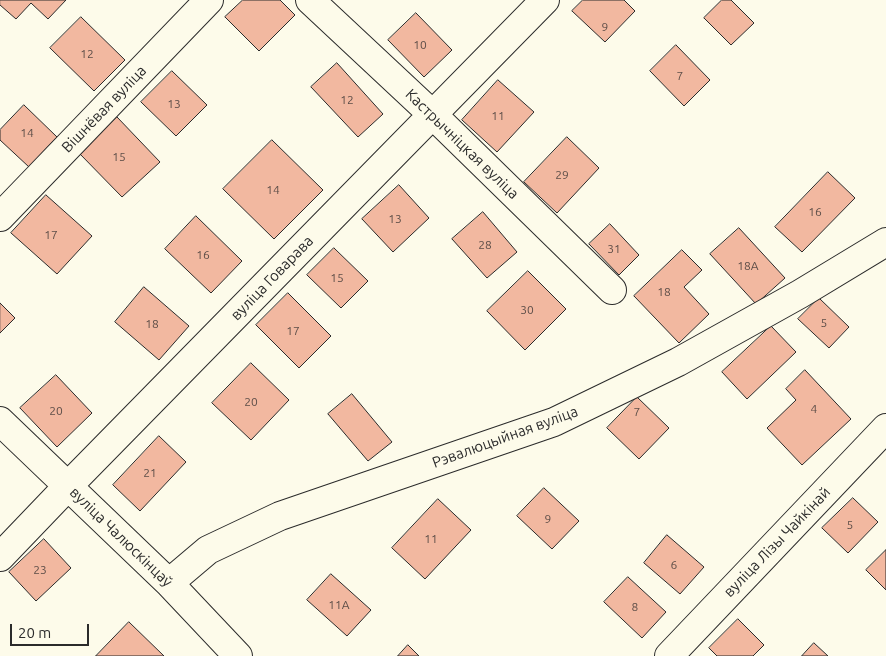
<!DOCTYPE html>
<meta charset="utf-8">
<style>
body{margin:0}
#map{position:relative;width:886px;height:656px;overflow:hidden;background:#fdfbea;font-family:Ubuntu,sans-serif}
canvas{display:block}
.scale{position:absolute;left:10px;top:624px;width:79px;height:22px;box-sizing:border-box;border:2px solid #2b2b2b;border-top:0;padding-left:6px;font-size:15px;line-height:18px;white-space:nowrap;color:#2b2b2b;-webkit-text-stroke:4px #fdfbea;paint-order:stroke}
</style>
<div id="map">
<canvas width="886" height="656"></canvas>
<div class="scale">20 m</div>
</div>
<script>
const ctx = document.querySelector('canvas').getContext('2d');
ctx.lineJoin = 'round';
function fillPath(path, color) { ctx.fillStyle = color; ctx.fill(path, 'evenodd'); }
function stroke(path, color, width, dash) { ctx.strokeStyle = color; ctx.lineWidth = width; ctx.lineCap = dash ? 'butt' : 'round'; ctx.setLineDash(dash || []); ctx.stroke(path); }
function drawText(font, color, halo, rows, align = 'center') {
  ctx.font = font + ' Ubuntu,sans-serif'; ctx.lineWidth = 4; ctx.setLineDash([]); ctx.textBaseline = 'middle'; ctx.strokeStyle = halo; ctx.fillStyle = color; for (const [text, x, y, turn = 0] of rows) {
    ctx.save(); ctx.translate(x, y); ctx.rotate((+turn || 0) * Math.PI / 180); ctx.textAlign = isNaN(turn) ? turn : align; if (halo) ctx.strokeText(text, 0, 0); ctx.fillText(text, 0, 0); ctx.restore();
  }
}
const building = new Path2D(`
 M0 0H66L48 19 31 3 16 19 0 5Z
 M243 0H280L295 15 259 51 225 17Z
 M583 0H624L635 11 605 42 572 11Z
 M722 0H731L754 23 731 45 704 18Z
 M416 13 452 50 424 77 388 40Z
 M81 17 125 60 94 91 50 48Z
 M676 45 710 80 684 106 650 71Z
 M337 63 383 114 358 137 311 87Z
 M172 71 207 105 176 136 141 102Z
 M498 80 534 112 497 152 462 120Z
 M24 105 57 137 29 167 0 140V130Z
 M117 117 160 162 122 197 79 153Z
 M567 137 599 168 557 213 524 182Z
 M272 140 323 190 274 239 223 189Z
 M828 172 855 198 802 252 775 227Z
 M399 185 429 218 393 252 362 219Z
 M46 195 92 236 57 274 11 233Z
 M483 212 517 252 487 278 452 239Z
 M196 216 242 261 211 293 165 249Z
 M610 224 639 255 619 275 589 244Z
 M739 228 785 278 756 304 710 254Z
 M334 248 368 281 341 308 307 275Z
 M682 250 702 270 684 287 709 314 679 343 634 296Z
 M528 271 566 309 525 350 487 311Z
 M144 287 189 326 159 360 115 322Z
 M288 293 331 336 299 368 256 325Z
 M819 298 849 327 829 348 798 319Z
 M0 303 15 318 0 333Z
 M771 326 796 352 747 399 722 372Z
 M251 363 289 400 251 440 212 403Z
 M805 370 851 419 802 465 767 428 796 400 786 389Z
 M56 375 92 413 57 447 20 408Z
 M352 394 392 442 368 461 328 414Z
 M637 397 669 428 639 459 607 428Z
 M159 436 186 462 140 511 113 485Z
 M544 488 579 521 552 549 517 516Z
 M853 498 878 522 848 553 822 528Z
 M438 499 471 530 425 579 392 548Z
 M667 535 704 567 680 594 644 563Z
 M44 539 71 568 36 601 9 572Z
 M886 550V590L866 570Z
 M331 574 371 610 347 636 307 600Z
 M628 577 666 612 642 638 604 602Z
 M738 619 764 645 753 656H717L709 648Z
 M129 622 164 656H96Z
 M814 643 828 656H802Z
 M408 645 419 656H398Z`);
fillPath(building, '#f2b8a0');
stroke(building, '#2b2b2b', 1);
const minor = new Path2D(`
 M310 0 433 115 612 290
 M0 217 209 0
 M0 421 169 583 238 656
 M0 557 68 486 545 0
 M169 583 208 550 280 516 554 422 678 362 800 294 886 242
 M669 656 886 428`);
stroke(minor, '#2b2b2b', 30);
stroke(minor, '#fdfbea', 28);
drawText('12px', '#5d4e48', null, [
 ["9",605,27],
 ["10",420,45],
 ["12",87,54],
 ["7",680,76],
 ["12",347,100],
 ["13",174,104],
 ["11",498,116],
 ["14",27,133],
 ["15",119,157],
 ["29",562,175],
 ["14",273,190],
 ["16",815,212],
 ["13",395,219],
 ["17",51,235],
 ["28",485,245],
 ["31",614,249],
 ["16",203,255],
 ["18А",748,266],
 ["15",337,278],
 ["18",664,292],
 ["30",527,310],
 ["5",824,323],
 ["18",152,324],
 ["17",293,331],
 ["20",251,402],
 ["4",814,409],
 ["20",56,411],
 ["7",637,412],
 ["21",150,473],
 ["9",548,519],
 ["5",850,525],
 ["11",431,539],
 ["6",674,565],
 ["23",40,570],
 ["11А",339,605],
 ["8",635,607]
]);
drawText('15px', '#2b2b2b', '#fdfbea', [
 ["Вішнёвая вуліца",104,109,-46],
 ["Кастрычніцкая вуліца",462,144,44],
 ["вуліца Говарава",272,278,-46],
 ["Рэвалюцыйная вуліца",505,437,-20],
 ["вуліца Чалюскінцаў",121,537,44],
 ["вуліца Лізы Чайкінай",777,542,-46]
]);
</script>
